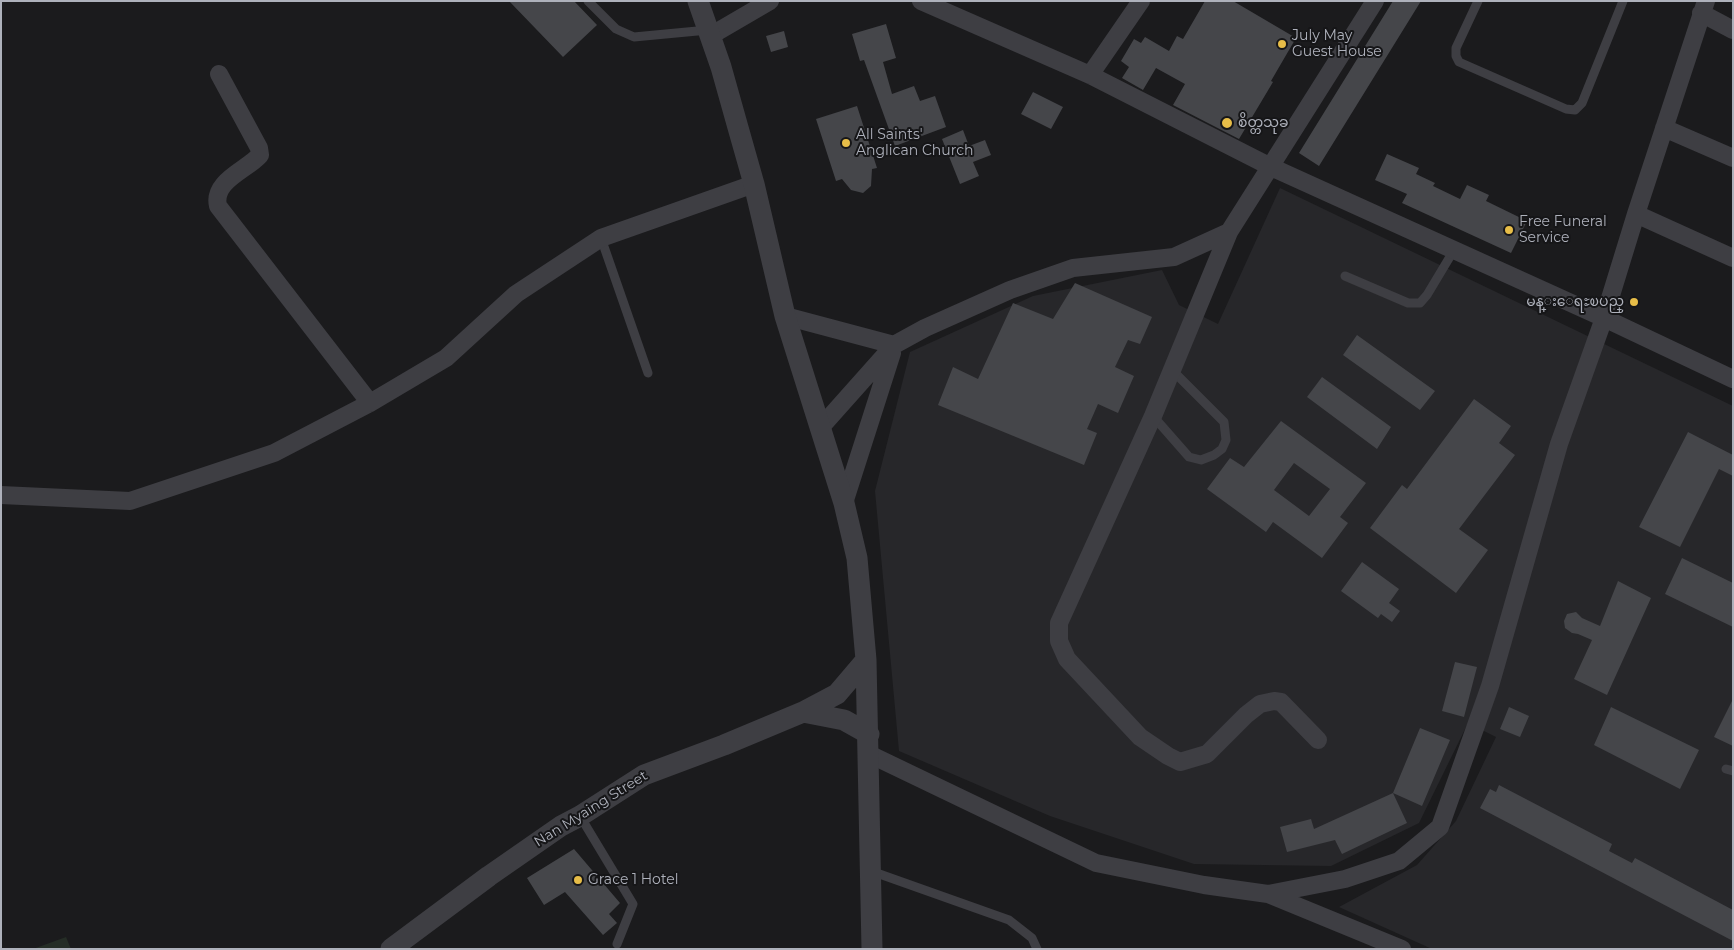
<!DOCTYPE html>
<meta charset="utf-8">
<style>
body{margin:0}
#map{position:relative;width:1734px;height:950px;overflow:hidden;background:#1b1b1d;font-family:Montserrat,sans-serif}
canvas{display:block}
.frame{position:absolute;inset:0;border:2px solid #aeb1bb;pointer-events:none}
</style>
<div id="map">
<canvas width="1734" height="950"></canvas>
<div class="frame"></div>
</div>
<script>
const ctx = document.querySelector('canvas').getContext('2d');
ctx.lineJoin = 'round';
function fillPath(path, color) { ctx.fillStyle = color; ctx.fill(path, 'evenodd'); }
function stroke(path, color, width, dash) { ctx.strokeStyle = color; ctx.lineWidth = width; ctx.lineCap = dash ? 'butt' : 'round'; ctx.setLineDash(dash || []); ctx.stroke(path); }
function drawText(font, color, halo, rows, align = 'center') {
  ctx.font = font + ' Montserrat,"Noto Sans Myanmar",sans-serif'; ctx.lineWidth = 4; ctx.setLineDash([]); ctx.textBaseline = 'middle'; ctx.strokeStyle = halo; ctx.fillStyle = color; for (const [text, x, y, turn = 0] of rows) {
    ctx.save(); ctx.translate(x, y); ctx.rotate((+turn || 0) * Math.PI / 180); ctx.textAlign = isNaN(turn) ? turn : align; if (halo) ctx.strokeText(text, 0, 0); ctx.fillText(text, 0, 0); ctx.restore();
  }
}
fillPath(new Path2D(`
 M1280 188 1733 406V949H1432L1339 907 1417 865 1456 821 1496 737 1468 723 1419 823 1331 866 1194 864 1050 816 899 751 875 491 910 352 1033 296 1162 270 1179 305 1218 324Z`), '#27272a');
fillPath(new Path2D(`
 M66 937 71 949H33Z`), '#252d26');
fillPath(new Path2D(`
 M509 1H574L597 25 563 57Z
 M1205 1H1233L1296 38 1271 81 1273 82 1239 139 1173 105 1185 84 1156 68 1143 90 1122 78 1129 67 1121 61 1134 39 1141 43 1145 37 1169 51 1177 36 1183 39Z
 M1393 1H1421L1319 166 1299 153Z
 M886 24 896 58 883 62 892 94 914 86 920 101 935 96 946 127 895 146 864 60 860 61 852 34Z
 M784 31 788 47 771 52 766 36Z
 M1033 92 1063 107 1051 129 1021 114Z
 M857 106 877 168 872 169 871 186 863 193 851 190 842 179 836 181 816 119Z
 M963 130 969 146 985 140 991 155 973 162 979 176 960 184 942 139Z
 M1387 154 1419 168 1416 174 1435 183 1433 186 1460 199 1467 185 1489 195 1486 201 1527 221 1511 253 1402 203 1407 194 1375 180Z
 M1075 283 1152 317 1140 344 1128 340 1115 367 1134 376 1118 413 1098 404 1087 429 1097 433 1084 465 938 405 953 367 978 379 1013 303 1053 319Z
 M1357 335 1435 391 1420 410 1343 355Z
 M1322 377 1391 427 1377 449 1307 397Z
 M1474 399 1511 426 1499 443 1515 455 1459 529 1488 550 1456 593 1370 528 1402 485 1407 489Z
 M1281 421 1366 483 1340 517 1348 523 1322 558 1273 522 1266 532 1207 489 1230 458 1244 467ZM1294 463 1330 489 1309 516 1274 490Z
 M1688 432 1733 455V476L1719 469 1680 547 1639 527Z
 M1682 558 1733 583V627L1665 594Z
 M1362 562 1399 589 1389 603 1400 611 1392 622 1381 614 1378 618 1341 591Z
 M1618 581 1651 598 1607 695 1574 679 1592 640 1578 634 1572 633 1565 628 1564 621 1567 614 1576 612 1582 618 1600 626Z
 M1455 662 1477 667 1464 717 1442 711Z
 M1733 699V746L1714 737Z
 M1509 707 1529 716 1520 737 1500 729Z
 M1611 707 1699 750 1680 789 1594 745Z
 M1420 728 1450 740 1422 806 1393 793Z
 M1499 785 1612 844 1609 851 1632 863 1635 858 1733 910V941L1480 808 1490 789 1496 792Z
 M1393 793 1407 823 1342 854 1335 840 1287 852 1280 827 1311 819 1314 829Z
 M574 849 620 903 609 914 617 923 603 935 565 892 544 905 527 878Z`), '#45464a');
stroke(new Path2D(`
 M588 1 616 29 634 37 708 30
 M1478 1 1456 48V56L1459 62 1566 109 1575 110 1582 103 1623 1
 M601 238 648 373
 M1345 276 1408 303H1420L1427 295 1454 250
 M1153 416 1189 457 1201 460 1214 455 1222 449 1226 440 1224 422 1172 370
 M1726 769 1733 771
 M580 816 633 904 617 944
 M871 871 1009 920 1032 938 1037 949`), '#3e3e43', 9);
stroke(new Path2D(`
 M921 1 1090 75 1271 167 1604 318 1733 379
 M1701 13 1733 30
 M710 36 770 1
 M219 74 259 148 260 155C247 170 212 181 218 206L370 403
 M1090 75 1141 1
 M1664 128 1733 158
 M1636 214 1733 258
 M1229 232 1153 416 1059 623V641L1067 659 1140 737 1168 756 1180 762 1207 754 1246 715 1260 704 1274 701 1281 702 1318 740
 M785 316 894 345
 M821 427 894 345 925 328 1010 290 1073 268 1174 257 1229 232 1375 1
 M1 495 130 501 274 453 370 403 446 358 516 294 601 238 754 184
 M844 503 892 353
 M869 754 1096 863 1204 885 1268 894 1402 949
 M1268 894 1345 879 1399 861 1440 827 1490 686 1559 444 1604 318 1636 214 1706 1`), '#3e3e43', 18);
stroke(new Path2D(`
 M698 1 721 67 737 124 754 184 785 316 844 503 857 558 866 660 872 949
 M803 712 837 694 866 660
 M391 949 489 876 561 826 580 816 644 775 724 745 803 712 844 720 869 734`), '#3e3e43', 21);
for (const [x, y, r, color] of [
 [1282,44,5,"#e7bd48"],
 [1227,123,6,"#e7bd48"],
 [846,143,5,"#e7bd48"],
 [1509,230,5,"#e7bd48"],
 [1634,302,5,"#e7bd48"],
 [578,880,5,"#e7bd48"]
]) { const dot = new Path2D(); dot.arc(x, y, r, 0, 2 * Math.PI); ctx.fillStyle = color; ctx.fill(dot); stroke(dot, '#161618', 2); }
drawText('14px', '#aeb1bb', '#161618', [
 ["July May",1292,36],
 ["Guest House",1292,52],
 ["စိတ္တသုခ",1238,123],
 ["All Saints'",856,135],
 ["Anglican Church",856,151],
 ["Free Funeral",1519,222],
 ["Service",1519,238],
 ["မန္းေရႊၿပည္",1624,302,"right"],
 ["Grace 1 Hotel",588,880]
], 'left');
drawText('14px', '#aeb1bb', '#161618', [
 ["Nan Myaing Street",591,809,-32]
]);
</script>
